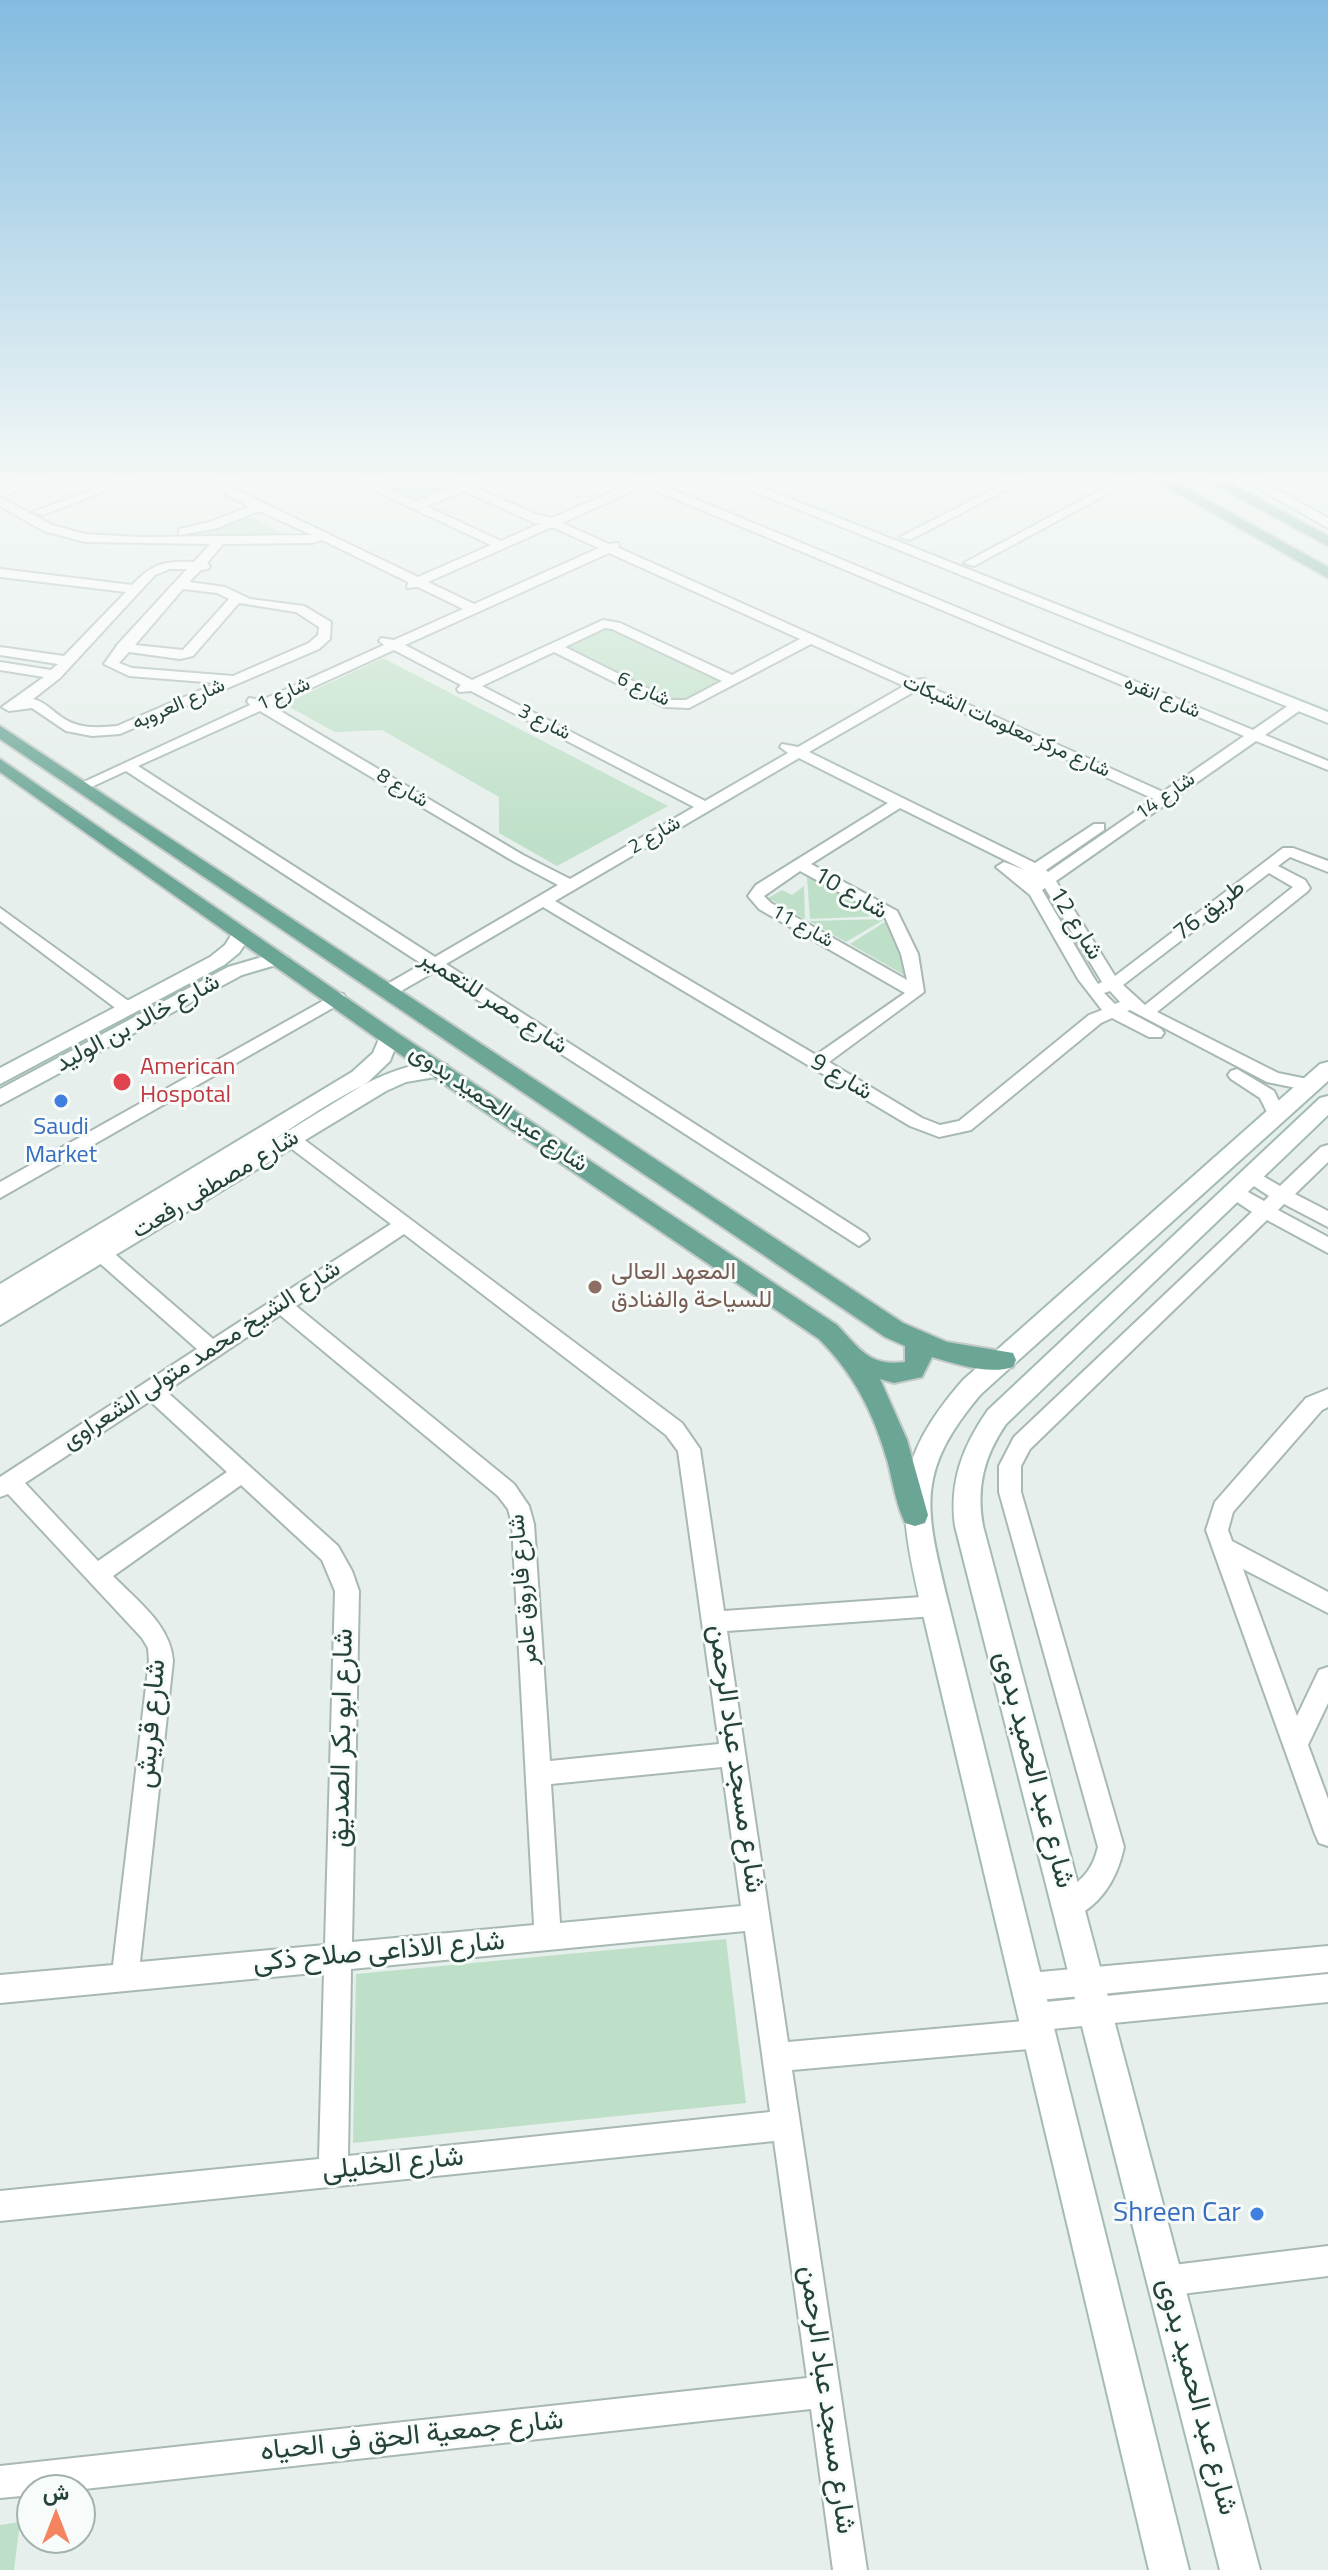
<!DOCTYPE html>
<meta charset="utf-8">
<style>
body{margin:0}
#map{position:relative;width:1328px;height:2570px;overflow:hidden;background:#e6efeb;font-family:"Titillium Web",Vazirmatn,sans-serif}
canvas{display:block}
.north{position:absolute;left:16px;top:2474px;width:80px;height:80px;box-sizing:border-box;background:#f7fbf9;border:2px solid #a3b1ad;border-radius:50%;rotate:0deg;font-size:22px;font-weight:700;line-height:32px;text-align:center;color:#24423a}
.north::after{content:'';display:block;margin:auto;width:28px;height:36px;background:#f4845f;clip-path:polygon(50% 0,100% 100%,50% 72%,0 100%)}
</style>
<div id="map">
<canvas width="1328" height="2570"></canvas>
<div class="north">ش</div>
</div>
<script>
const ctx = document.querySelector('canvas').getContext('2d');
ctx.lineJoin = 'round';
function fillPath(path, color) { ctx.fillStyle = color; ctx.fill(path, 'evenodd'); }
function stroke(path, color, width, dash) { ctx.strokeStyle = color; ctx.lineWidth = width; ctx.lineCap = dash ? 'butt' : 'round'; ctx.setLineDash(dash || []); ctx.stroke(path); }
function drawText(font, color, halo, rows, align = 'center') {
  ctx.font = font + ' "Titillium Web",Vazirmatn,sans-serif'; ctx.lineWidth = 6; ctx.setLineDash([]); ctx.textBaseline = 'middle'; ctx.strokeStyle = halo; ctx.fillStyle = color; for (const [text, x, y, turn = 0] of rows) {
    ctx.save(); ctx.translate(x, y); ctx.rotate((+turn || 0) * Math.PI / 180); ctx.textAlign = isNaN(turn) ? turn : align; if (halo) ctx.strokeText(text, 0, 0); ctx.fillText(text, 0, 0); ctx.restore();
  }
}
fillPath(new Path2D(`
 M380 481H466L469 482 414 504 374 483Z
 M248 515 287 535 195 537Z
 M605 626 721 682 680 703 564 646Z
 M383 658 668 806 557 866 499 833V797L382 730 335 732 284 704Z
 M809 875 879 914 881 916 810 919 807 877Z
 M804 886 805 919 768 898 782 890 792 895Z
 M885 919 846 942 809 921Z
 M888 920 906 976 850 944Z
 M726 1939 746 2103 353 2143 356 1974Z
 M20 2522 14 2570H0V2525Z`), '#bfe0c8');
const street = new Path2D(`
 M115 481H131L43 515 33 512Z
 M220 481H233L228 486 418 577 491 545 371 489 366 481H378L380 485 416 502 464 481H476L472 486 538 515 552 518 636 481H652L1253 730 1292 703H1302V709L1265 735 1328 761V770L1256 741 1056 881 1115 976 1283 848H1293L1328 861V872L1290 857 1278 866 1305 880 1310 888 1308 891 1157 1012 1278 1073 1317 1081 1320 1085 1311 1091 1267 1082 1130 1010 1127 1011 1161 1029 1164 1033 1161 1037H1149L1112 1018 1101 1023 971 1130 939 1137 910 1126 543 907 446 964 866 1234 869 1239 859 1246 434 972 394 995H382L380 991 382 987 422 964 126 771 87 789 82 790 75 786 250 705 247 701 249 698 262 700 384 645 379 641 381 638 394 640 463 609 418 587 407 588 408 582 322 540 312 543 223 544 207 563 210 566 208 569 201 570 189 582 225 587 250 599 304 606 331 622 330 639 319 649 120 734 92 736 66 731 32 708 9 711 2 707 44 677 0 670V662L51 670 58 664 0 655V647L64 656 126 592 0 577V569L132 585C153 563 164 561 194 562L210 544 85 542 44 531 0 506V497L52 525 85 534 138 537 312 535 259 511 214 529 179 535V529L206 523 249 507 220 490 216 485ZM644 486 1244 736 1163 792 925 685V679L913 680 619 548 618 543 609 544 562 523ZM464 491 535 523H541L501 541 426 506ZM552 527 599 548 474 604 428 582ZM609 553 800 639 732 675 620 623 603 620 472 680 405 645ZM170 569H187L118 644 104 664 129 676 217 683 117 726C97 728 77 729 60 716 50 709 45 702 33 699L60 678 155 575ZM183 589 217 593 229 599 183 650 135 645ZM239 603 296 612 319 627 318 635 309 643 233 676 132 668 119 663 129 652 180 659 193 656ZM605 628 612 629 722 681 686 700H671L565 647ZM811 644 904 686 798 747 782 744 780 747 788 753 705 801 482 686 554 652 664 707 689 708ZM394 650 461 685 457 689 459 692 471 691 694 807 570 879 523 855 272 706ZM915 691 1154 799 1048 872 1046 870 1104 830V824H1094L1035 863 809 752ZM260 711 513 861 558 885 435 957 138 766ZM799 758 888 803 756 885 748 896 759 909 905 993 816 1055 555 901ZM900 808 1025 870 1004 862 996 867 1030 895 1078 979 1102 1010 1089 1015 959 1121 940 1125 922 1118 829 1062 924 992 918 954 897 911 811 864ZM800 871 885 917 901 954 907 980 771 903 764 896ZM1269 873 1293 887 1145 1005 1123 985ZM1045 888 1102 982 1098 984 1094 978 1042 890ZM1110 991 1120 1002 1115 1004 1104 993Z
 M1009 481H1023L910 540 900 537Z
 M1117 481H1131L974 566 964 563Z
 M0 908 134 1005 137 1009 134 1013H122L0 921Z
 M337 993 343 994 346 998 343 1002 0 1198V1182Z
 M1237 1069 1274 1091 1286 1116 1283 1120H1271L1260 1098 1231 1079 1228 1075 1231 1071Z
 M291 1133 298 1135 682 1423 700 1449 724 1611 935 1596 943 1599 947 1606 943 1613 935 1616 727 1631 788 2042 1024 2021 1022 2017 1026 2007 1036 2003 1328 1974V2002L1052 2029 1054 2034 1050 2044 1040 2048 792 2070 867 2570H833L811 2409 75 2490H32V2495L0 2498V2466L807 2378 774 2141 0 2221V2191L319 2159 324 1972 0 2003V1975L113 1965 149 1661 148 1648 142 1638 8 1494 0 1497V1477L197 1349 95 1259 92 1254 95 1249H109L213 1339 391 1224 284 1143 282 1139ZM404 1234 666 1435 678 1451 719 1744 550 1761 534 1524 529 1506 514 1484 296 1306ZM280 1315 498 1496 508 1509 512 1524 534 1925 352 1942 359 1591 352 1571 338 1546 166 1391ZM150 1401 227 1472 98 1561 25 1483ZM241 1485 322 1560 335 1591 325 1945 140 1962 173 1661C171 1625 136 1600 113 1576ZM722 1767 741 1906 560 1923 551 1784ZM745 1931 770 2112 348 2156 351 1969Z
 M1328 1145V1162L1295 1194 1328 1211V1227L1284 1204 1278 1210 1328 1237V1253L1267 1220 1030 1449 1021 1466V1492L1124 1847C1117 1880 1100 1907 1068 1920L1059 1916 1055 1907C1065 1883 1089 1886 1098 1847L999 1492V1466L1014 1437 1252 1212 1222 1192 1225 1187H1239L1264 1201 1269 1196 1240 1177 1242 1172H1256L1280 1186 1321 1147Z
 M1328 1389V1407L1322 1410 1233 1512 1228 1530 1232 1541 1328 1592V1613L1243 1569 1297 1716 1319 1670 1328 1667V1703L1308 1745 1328 1799V1846L1319 1843 1315 1834 1206 1530 1215 1502 1306 1398Z
 M1328 1946V1972L1029 2001 1019 1997 1015 1987 1019 1977 1029 1973Z
 M1328 2246V2276L1165 2296 1154 2292 1150 2281 1154 2270 1165 2266Z`);
const secondary = new Path2D(`
 M24 481H44L0 497V488Z
 M728 481H746L1328 712V723Z
 M1245 481H1261L1328 518V528Z
 M242 927 252 933 239 953 224 965 0 1084V1068L210 957 225 945 235 929Z
 M279 952 289 958 286 962 242 975 0 1105V1089L228 967Z
 M389 1030 399 1037 390 1061 368 1082 267 1144C308 1118 398 1052 447 1065L450 1070 447 1075 406 1082 386 1091 0 1325V1284L352 1072 373 1053 382 1032Z
 M1328 1062V1081L981 1394C913 1474 926 1510 949 1606L1189 2570H1149L921 1606C898 1504 891 1463 963 1380L1320 1064Z
 M1328 1096V1115L1006 1424C984 1456 976 1487 983 1526L1260 2570H1220L955 1526C949 1481 963 1446 988 1410L1320 1098Z`);
const primary = new Path2D(`
 M1156 481H1173L1328 567V578Z
 M1209 481H1226L1328 536V546Z
 M0 726 903 1323 947 1342 1013 1353 1016 1360 1013 1367C988 1375 956 1364 932 1357L922 1377 894 1383 880 1379 907 1440 928 1515 925 1523 915 1526 905 1523C896 1504 893 1483 888 1463 874 1414 855 1375 819 1339L382 1042 0 772V759L396 1032 837 1325C859 1348 869 1367 905 1362V1346L885 1337 0 739Z`);
stroke(street, '#a8b8b2', 4);
stroke(secondary, '#a4bbb3', 4);
stroke(primary, '#c2cac8', 4);
fillPath(street, '#fff');
fillPath(secondary, '#fff');
fillPath(primary, '#6aa596');
const sky = ctx.createLinearGradient(0, 0, 0, 840);
sky.addColorStop(0, '#84bce0');
sky.addColorStop(0.57, '#f4f8f6');
sky.addColorStop(1, '#f4f8f600');
ctx.fillStyle = sky;
ctx.fillRect(0, 0, 1328, 840);
for (const [x, y, r, color] of [
 [122,1082,10,"#e0444e"],
 [61,1101,8,"#3f7fe0"],
 [595,1287,8,"#8d6e63"],
 [1257,2214,8,"#3f7fe0"]
]) { const dot = new Path2D(); dot.arc(x, y, r, 0, 2 * Math.PI); ctx.fillStyle = color; ctx.fill(dot); stroke(dot, '#f7fbf9', 3); }
drawText('20px', '#24423a', '#f7fbf9', [
 ["شارع 6",643,690,25],
 ["شارع 1",284,695,-24],
 ["شارع انقره",1162,698,23],
 ["شارع العروبه",179,705,-24],
 ["شارع 3",544,723,27],
 ["شارع مركز معلومات الشبكات",1006,727,24],
 ["شارع 8",402,789,31],
 ["شارع 14",1166,797,-35],
 ["شارع 2",655,836,-30],
 ["شارع 11",802,927,29]
]);
drawText('24px', '#24423a', '#f7fbf9', [
 ["شارع 10",850,894,30],
 ["طريق 76",1210,911,-38],
 ["شارع 12",1075,924,58],
 ["شارع مصر للتعمير",493,1003,33],
 ["شارع خالد بن الوليد",138,1024,-28],
 ["شارع 9",841,1078,31],
 ["شارع عبد الحميد بدوى",498,1109,34],
 ["شارع مصطفى رفعت",216,1185,-31],
 ["شارع الشيخ محمد متولى الشعراوى",202,1356,-33],
 ["شارع فاروق عامر",524,1590,-95]
]);
drawText('24px', '#be3a42', '#f7fbf9', [
 ["American",140,1068],
 ["Hospotal",140,1096]
], 'left');
drawText('24px', '#366cbe', '#f7fbf9', [
 ["Saudi",61,1128],
 ["Market",61,1156]
]);
drawText('24px', '#785e54', '#f7fbf9', [
 ["المعهد العالى",611,1273],
 ["للسياحة والفنادق",611,1301]
], 'left');
drawText('28px', '#24423a', '#f7fbf9', [
 ["شارع قريش",152,1724,-85],
 ["شارع ابو بكر الصديق",343,1738,-89],
 ["شارع مسجد عباد الرحمن",735,1759,82],
 ["شارع عبد الحميد بدوى",1033,1770,75],
 ["شارع الاذاعى صلاح ذكى",379,1953,-5],
 ["شارع الخليلى",393,2165,-6],
 ["شارع عبد الحميد بدوى",1196,2397,75],
 ["شارع مسجد عباد الرحمن",826,2400,82],
 ["شارع جمعية الحق فى الحياه",412,2437,-6]
]);
drawText('28px', '#366cbe', '#f7fbf9', [
 ["Shreen Car",1241,2214]
], 'right');
</script>
